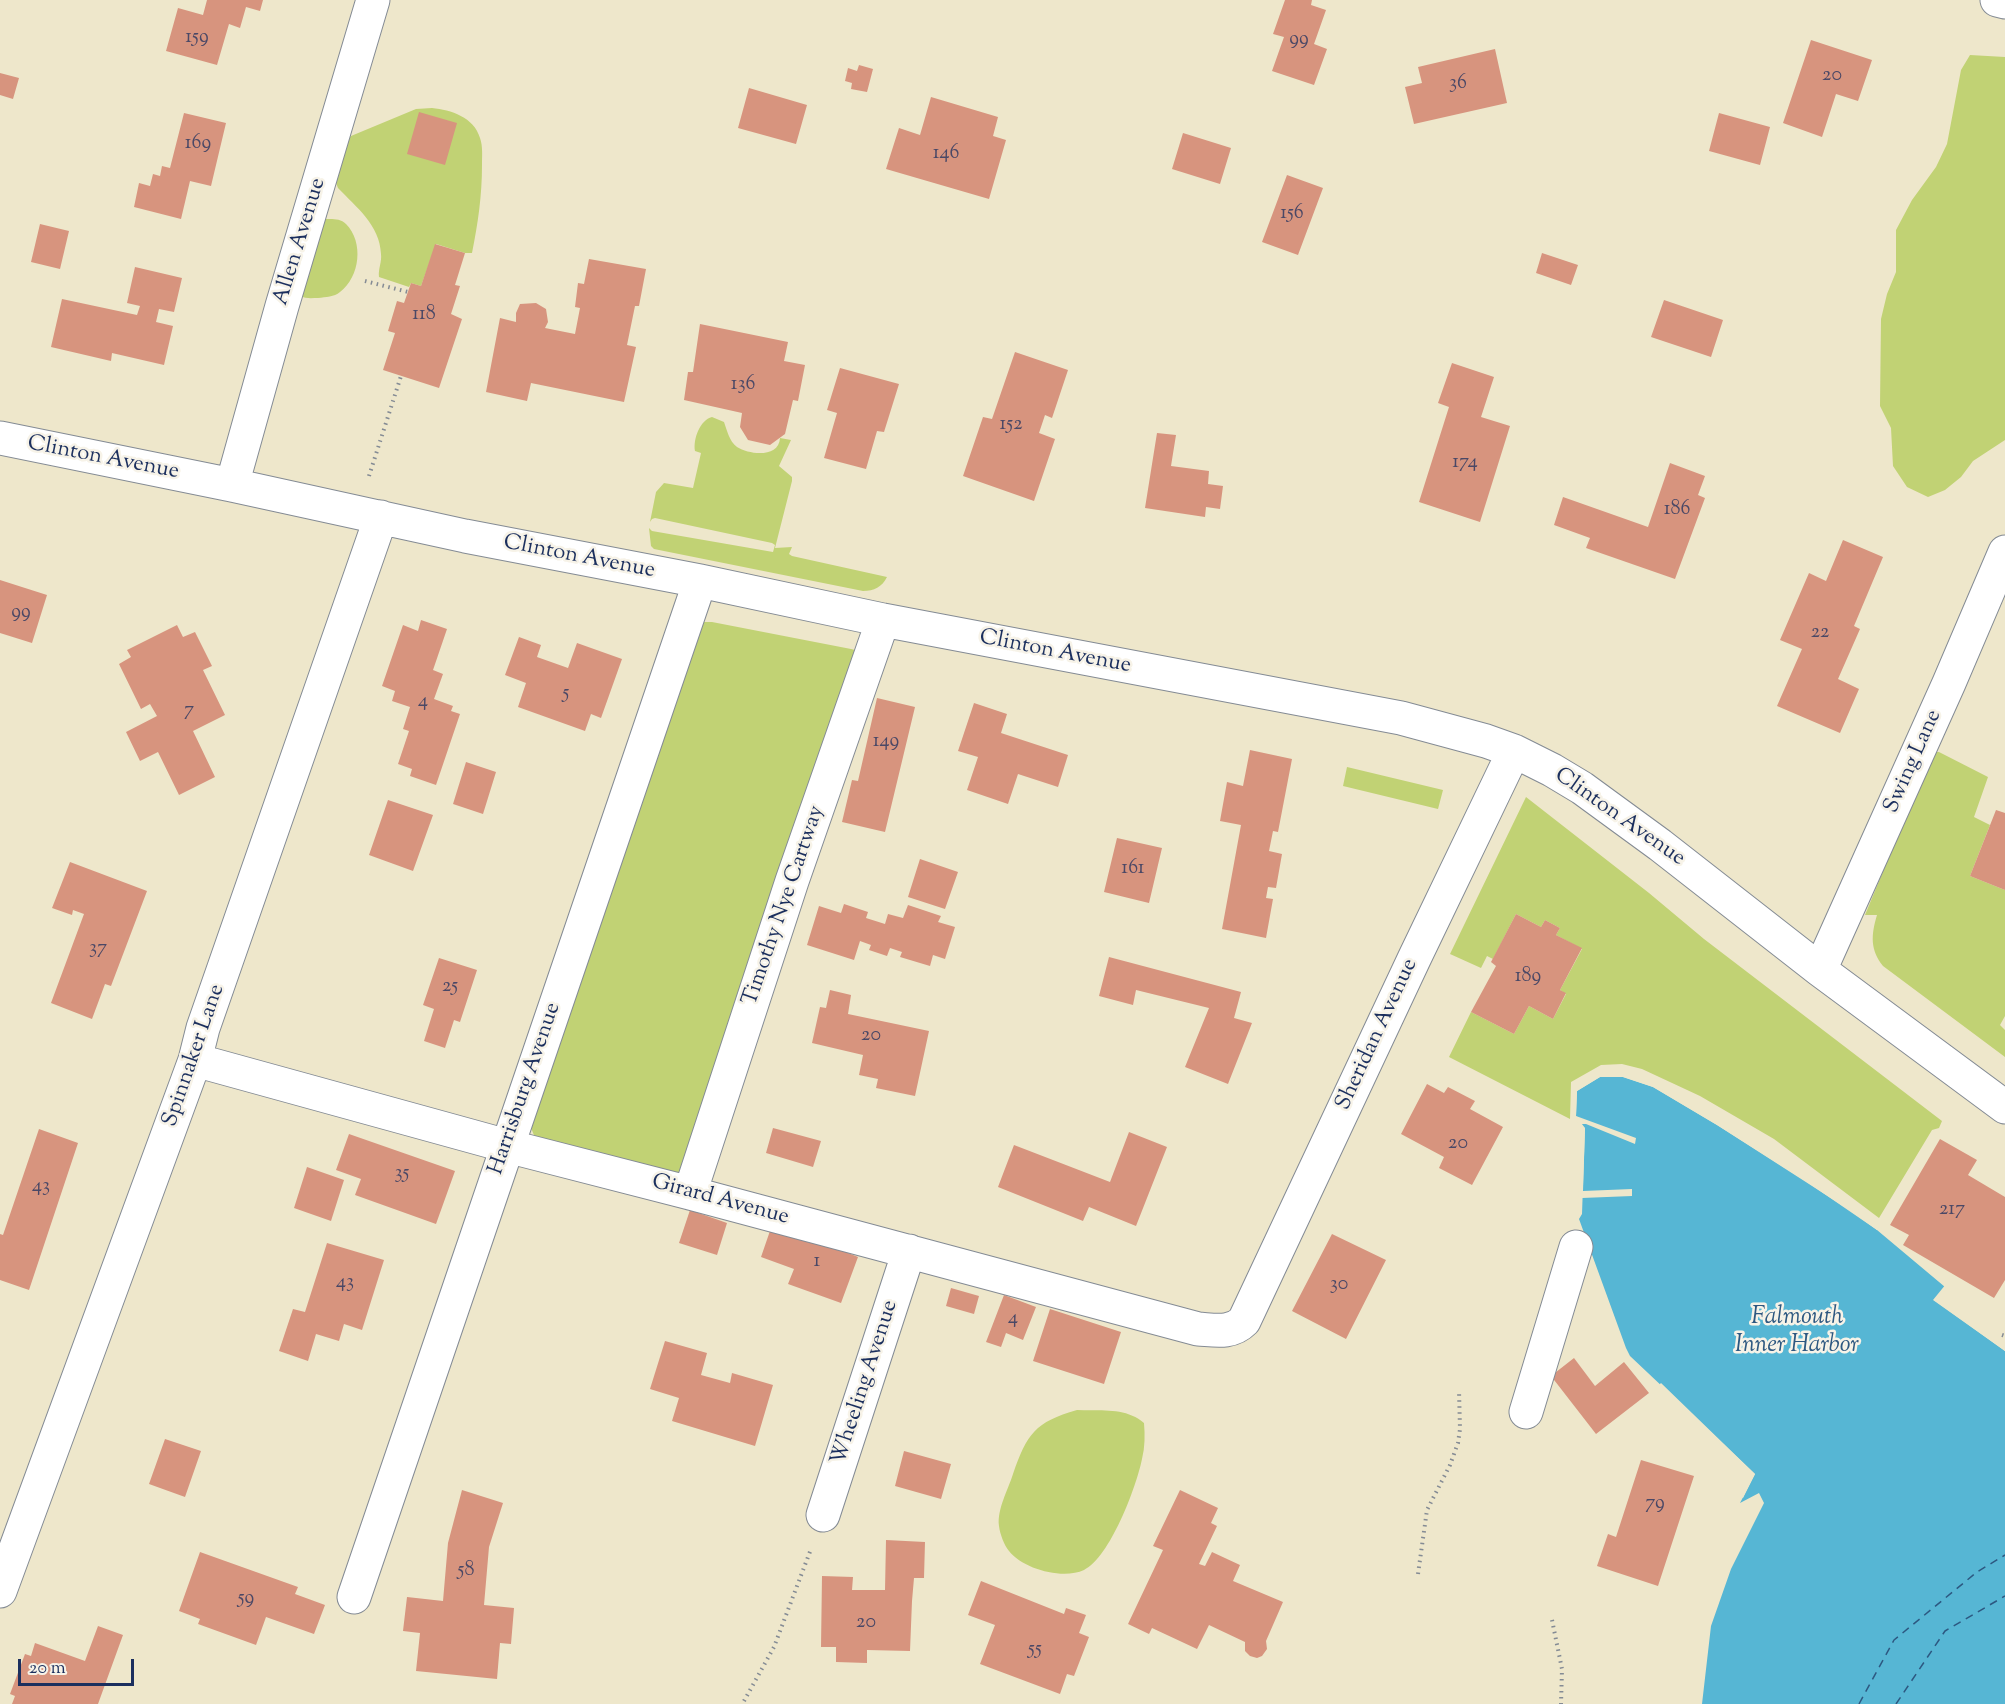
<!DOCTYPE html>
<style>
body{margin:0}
#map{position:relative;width:2005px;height:1704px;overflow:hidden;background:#eee7cb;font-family:"Sorts Mill Goudy",serif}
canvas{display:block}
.scale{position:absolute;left:18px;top:1659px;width:116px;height:27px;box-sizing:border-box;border:3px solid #1b2f5e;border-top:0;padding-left:8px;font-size:18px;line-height:21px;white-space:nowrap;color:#1b2f5e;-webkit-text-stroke:4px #f7f3e8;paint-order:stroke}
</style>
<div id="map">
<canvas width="2005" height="1704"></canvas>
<div class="scale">20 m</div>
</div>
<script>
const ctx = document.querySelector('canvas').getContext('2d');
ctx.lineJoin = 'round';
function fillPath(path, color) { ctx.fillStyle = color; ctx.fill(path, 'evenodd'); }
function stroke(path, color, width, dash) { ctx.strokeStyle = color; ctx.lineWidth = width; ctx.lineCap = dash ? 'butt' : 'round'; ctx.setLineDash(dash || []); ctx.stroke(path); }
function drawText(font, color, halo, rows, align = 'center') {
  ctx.font = font + ' "Sorts Mill Goudy",serif'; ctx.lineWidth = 5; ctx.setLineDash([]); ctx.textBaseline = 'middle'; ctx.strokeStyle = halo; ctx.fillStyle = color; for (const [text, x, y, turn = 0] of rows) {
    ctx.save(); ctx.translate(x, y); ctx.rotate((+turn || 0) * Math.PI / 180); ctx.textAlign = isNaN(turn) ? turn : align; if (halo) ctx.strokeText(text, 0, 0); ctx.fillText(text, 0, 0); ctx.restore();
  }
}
fillPath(new Path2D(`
 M1970 55 2005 57V440L1973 461 1961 477 1945 490 1928 497 1907 487 1893 466 1891 428 1880 406 1881 319 1887 294 1896 272V230L1912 200 1936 167 1947 144 1961 70Z
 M432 108C451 110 474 117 480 138 483 146 482 157 482 165 482 196 478 223 472 253H465L436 244 421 286 411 283 409 287 379 277C378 269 382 262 381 254 380 225 356 207 338 188L336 183 346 142 351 136 416 109Z
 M324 219C332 219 340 218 346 224 364 242 360 277 340 292 334 297 326 297 318 298 312 298 306 299 300 296Z
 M712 417 724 422C727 430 729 441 737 447 750 455 779 458 780 438L791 440 779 466 792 477V481L775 548 792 547 789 554 792 556 887 577C882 587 874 591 863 591L654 549 651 546 649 528 652 531 773 552 775 545 772 543 655 518 652 519 650 522 656 492 664 483 693 488 701 453 695 451C693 439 700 420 712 417Z
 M704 622H712L851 649 855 650 856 654 684 1171 678 1174 535 1138 530 1125Z
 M1935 752H1939L1988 777 1974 817 1990 825 1970 876 2005 890V1016L2000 1025 2005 1030V1057L1883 966C1870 950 1871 935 1877 915H1865L1931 755Z
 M1347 767 1443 790 1438 809 1343 786Z
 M1526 797 1649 893 1704 939 1942 1121 1939 1128 1932 1130 1879 1218 1774 1139 1700 1096 1642 1069 1622 1064 1601 1065 1571 1082 1570 1119 1449 1057 1471 1012 1514 1034 1529 1006 1553 1019 1566 994 1560 990 1582 949 1556 935 1560 928 1545 920 1541 927 1516 914 1493 959 1487 956 1481 968 1450 954Z
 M1077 1410C1100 1411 1126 1407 1144 1423 1145 1435 1145 1447 1142 1459 1136 1488 1110 1557 1084 1570 1063 1580 1023 1569 1009 1551 1004 1545 1000 1534 999 1526 997 1509 1008 1490 1013 1474 1027 1434 1035 1422 1077 1410Z`), '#c1d274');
fillPath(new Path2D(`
 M1600 1077H1623L1653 1087 1717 1125 1851 1211 1877 1230 1945 1287 1934 1300 2005 1351V1704H1702L1711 1626 1731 1569 1764 1503 1759 1493 1740 1503 1755 1474 1630 1356 1626 1348 1579 1219 1582 1214 1585 1128 1576 1116 1577 1091Z`), '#56b6d4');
fillPath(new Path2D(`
 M1599 1074H1623L1654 1085 1719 1123 1806 1178 1879 1228 1877 1230 1804 1180 1717 1125 1653 1087 1623 1077H1600L1577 1091 1576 1116 1636 1138 1635 1144 1586 1124H1578L1573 1116 1574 1089Z
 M1581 1127 1585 1128 1583 1191 1632 1189V1196L1582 1198V1214H1578Z
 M1946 1284 1948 1288 1938 1300 2005 1348V1351L1933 1300Z
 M1661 1383 1755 1474 1743 1498 1740 1496 1751 1474 1659 1385Z`), '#eee7cb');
stroke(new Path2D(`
 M1859 1704 1894 1640 1977 1572 2005 1555
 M1896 1704 1945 1631 2005 1596`), '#2d5881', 1.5, [8, 6]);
fillPath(new Path2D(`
 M207 0H263L260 11 246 7 240 28 229 24 217 65 166 51 178 8 203 15Z
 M1285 0H1312L1311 5 1326 10 1314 44 1327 49 1314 85 1272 71 1284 37 1273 34Z
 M1811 40 1872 60 1858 101 1836 94 1822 137 1783 123Z
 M1495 49 1507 103 1414 124 1405 87 1422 83 1418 67Z
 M859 65 873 69 867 92 851 89 852 83 845 81 848 68 857 71Z
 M0 73 19 78 13 99 0 95Z
 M749 88 807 105 796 144 738 128Z
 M931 97 998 117 993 136 1006 140 989 199 886 169 899 128 920 135Z
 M419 112 457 123 445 165 407 154Z
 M184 113 226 123 211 186 190 181 181 219 134 207 139 183 150 186 153 174 160 176 162 166 170 168Z
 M1719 113 1770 127 1760 165 1709 151Z
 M1183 133 1231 148 1220 184 1172 169Z
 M1287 175 1323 188 1298 255 1262 242Z
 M40 224 69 231 60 269 31 262Z
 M435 244 465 253 455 285 460 286 451 314 462 319 439 388 383 370 395 333 388 331 397 301 404 303 411 283 421 286Z
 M1542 253 1578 265 1571 285 1536 273Z
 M589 259 646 269 639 306H635L627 345 636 347 624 402 531 383 527 401 486 392 500 318 516 322V313L520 304 536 303 546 309 548 322 545 328 575 334 580 308 575 307 578 283 584 284Z
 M135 267 182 278 174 312 159 309 156 322 173 326 164 365 112 353 111 361 51 347 62 299 137 315 140 306 127 303Z
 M1664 300 1723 320 1711 357 1651 337Z
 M700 324 788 342 784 361 805 365 798 401 793 400 785 434 770 445 748 440 740 427 742 413 684 400 688 372H693Z
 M1015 352 1068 370 1052 418 1045 415 1039 433 1055 439 1034 501 963 476 983 417 992 419Z
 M1452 363 1494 377 1481 417 1510 426 1480 522 1419 502 1449 407 1438 403Z
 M840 368 899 384 884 432 877 431 866 469 824 458 837 413 827 410Z
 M1157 433 1176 435 1171 466 1209 471 1208 484 1223 486 1220 509 1206 507 1205 517 1145 508Z
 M1670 463 1705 476 1698 495 1705 498 1675 579 1586 548 1590 538 1554 525 1563 497 1648 527Z
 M1843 540 1883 557 1854 626 1860 629 1838 679 1859 689 1840 733 1777 706 1802 649 1780 640 1809 573 1826 581Z
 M0 580 47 595 32 643 0 633Z
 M421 620 447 629 433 670 443 674 434 699 453 706 451 711 460 714 436 785 410 776 412 769 398 764 409 731 403 729 410 707 392 701 395 691 382 686 403 625 418 631Z
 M177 625 183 637 195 632 212 666 203 670 225 715 193 731 215 777 179 795 158 752 140 761 126 732 157 716 150 704 141 709 119 664 131 657 127 650Z
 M519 637 541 645 537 657 568 668 577 643 622 659 601 718 591 714 585 731 518 707 526 683 505 675Z
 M877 698 915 707 885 832 842 822 852 780 858 781Z
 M974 703 1007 714 1001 733 1068 755 1058 787 1018 774 1008 804 967 790 978 757 958 751Z
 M1250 750 1292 759 1278 832 1273 831 1269 851 1282 854 1276 888 1268 887 1266 898 1273 899 1266 938 1222 929 1241 825 1220 821 1227 782 1243 786Z
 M466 762 496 772 483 814 453 804Z
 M388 800 433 815 413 871 369 855Z
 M1996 810 2005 813V890L1970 876Z
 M1117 838 1162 848 1149 903 1104 892Z
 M920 859 958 872 945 909 908 897Z
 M70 862 147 891 111 986 105 984 92 1019 51 1003 84 914 73 910 72 915 52 908Z
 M844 904 868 912 866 918 885 924 888 914 903 918 908 905 941 916 938 922 955 927 945 959 933 955 930 966 900 957 902 952 890 948 887 956 869 950 871 945 860 941 854 960 807 945 819 906 841 913Z
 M1516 914 1541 927 1545 920 1560 928 1556 935 1582 948 1560 990 1566 993 1553 1019 1529 1006 1514 1034 1471 1012 1496 966 1491 962Z
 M1109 957 1241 992 1234 1018 1252 1023 1228 1084 1185 1067 1209 1008 1136 990 1133 1005 1099 996Z
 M439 958 477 970 460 1022 454 1020 445 1048 424 1041 434 1009 423 1005Z
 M830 990 851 995 848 1014 929 1031 915 1096 876 1088 878 1079 859 1075 863 1055 812 1043 820 1007 826 1008Z
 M1427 1084 1444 1093 1448 1087 1475 1101 1470 1109 1503 1127 1472 1185 1439 1168 1444 1157 1401 1134Z
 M773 1128 821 1141 813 1167 766 1153Z
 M39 1129 78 1143 29 1290 0 1280V1234L3 1235Z
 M1129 1132 1167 1147 1136 1226 1089 1207 1083 1221 998 1187 1014 1145 1110 1182Z
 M349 1134 455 1171 436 1224 355 1195 361 1179 336 1170Z
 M1940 1139 1977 1160 1968 1175 2005 1197V1280L1994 1298 1903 1245 1909 1235 1890 1225Z
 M307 1167 344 1180 331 1221 294 1208Z
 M690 1210 727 1223 717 1255 679 1243Z
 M771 1228 810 1243 813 1234 831 1246 858 1257 841 1303 788 1284 794 1269 761 1257Z
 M1332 1234 1386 1260 1346 1339 1292 1311Z
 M327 1243 384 1260 362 1330 344 1324 339 1341 316 1334 308 1361 279 1351 293 1309 305 1312Z
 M951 1288 979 1296 974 1314 946 1306Z
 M1004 1295 1036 1307 1023 1340 1006 1333 1001 1347 986 1342Z
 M1050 1309 1121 1332 1104 1384 1033 1361Z
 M665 1341 707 1353 701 1375 730 1383 732 1373 773 1385 755 1446 672 1421 679 1398 650 1389Z
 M1574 1358 1595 1386 1624 1362 1649 1393 1596 1434 1551 1376Z
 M165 1439 201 1451 185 1497 149 1484Z
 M904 1451 951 1464 941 1499 895 1486Z
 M1641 1460 1694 1476 1658 1586 1597 1566 1608 1534 1616 1537Z
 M462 1490 503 1503 489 1547 484 1605 514 1608 511 1644 500 1643 497 1679 416 1671 420 1633 403 1631 407 1597 443 1601 448 1543Z
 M1180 1490 1218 1508 1211 1523 1217 1526 1199 1564 1205 1566 1212 1552 1240 1565 1233 1581 1283 1602 1266 1641 1267 1649 1262 1656 1257 1658 1250 1656 1245 1651V1642L1209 1625 1197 1649 1152 1628 1149 1634 1128 1624 1163 1550 1153 1546Z
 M886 1540 925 1542 924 1578H914L912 1601 910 1651 867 1650V1663L836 1662V1647H821L822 1576 853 1577 852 1590H885Z
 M200 1552 298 1587 295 1594 325 1605 314 1634 266 1617 256 1645 198 1624 200 1619 179 1611Z
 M981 1581 1064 1614 1066 1608 1086 1615 1079 1633 1089 1637 1074 1676 1067 1674 1060 1694 980 1664 995 1625 968 1615Z
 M98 1626 123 1635 98 1704H12L15 1696 10 1694 25 1654 31 1656 35 1643 85 1661Z`), '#d7947e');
const minor = new Path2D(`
 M1997 0 2005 2
 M0 438 232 485 465 536 700 581 883 620 1401 718 1486 741 1514 751 1552 770 1582 788 1660 845 1820 970 2005 1107
 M232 485 282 306 373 0
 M1820 970 1949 683 2005 552
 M195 1060 507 1146 690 1193 1198 1329C1215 1330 1231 1334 1244 1321L1414 959 1514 751
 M690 1193 792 881 883 620
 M1526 1412 1576 1247
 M823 1515 909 1251
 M0 1591 195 1060 203 1028 381 517
 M354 1597 700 581`);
stroke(minor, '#848b94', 35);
stroke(new Path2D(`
 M365 281 408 292
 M369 476 401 376
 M2002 1335 2005 1336
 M1418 1574 1427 1510 1450 1465 1458 1443 1460 1429 1459 1390
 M1552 1620 1562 1669 1561 1704
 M744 1701 774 1647 811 1549`), '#848b94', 4, [1.5, 4.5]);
stroke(minor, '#fff', 33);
drawText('20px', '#4a4866', null, [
 ["159",197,39],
 ["99",1299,41],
 ["20",1832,77],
 ["36",1458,85],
 ["169",198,145],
 ["146",946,155],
 ["156",1292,215],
 ["118",424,316],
 ["136",743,386],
 ["152",1011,426],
 ["174",1465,464],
 ["186",1677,511],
 ["99",21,614],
 ["22",1820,634],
 ["5",566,695],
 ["4",423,703],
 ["7",189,712],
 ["149",886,743],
 ["161",1133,870],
 ["37",98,950],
 ["189",1528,978],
 ["25",450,988],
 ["20",871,1037],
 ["20",1458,1145],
 ["35",402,1175],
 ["43",41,1188],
 ["217",1952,1211],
 ["1",817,1263],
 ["43",345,1284],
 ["30",1339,1286],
 ["4",1013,1320],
 ["79",1655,1505],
 ["58",466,1572],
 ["59",246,1600],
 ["20",866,1624],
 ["55",1035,1651]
]);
drawText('22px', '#1b2f5e', '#f7f3e8', [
 ["Allen Avenue",301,242,-73],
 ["Clinton Avenue",103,459,11],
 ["Clinton Avenue",579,558,11],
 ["Clinton Avenue",1055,653,11],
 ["Swing Lane",1914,762,-66],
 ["Clinton Avenue",1619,818,35],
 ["Timothy Nye Cartway",785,906,-71],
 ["Sheridan Avenue",1378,1035,-65],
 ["Spinnaker Lane",195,1056,-71],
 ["Harrisburg Avenue",526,1089,-71],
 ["Girard Avenue",720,1201,15],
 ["Wheeling Avenue",866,1383,-72]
]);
drawText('italic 24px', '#2d5881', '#f7f3e8', [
 ["Falmouth",1797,1319],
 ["Inner Harbor",1797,1347]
]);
</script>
